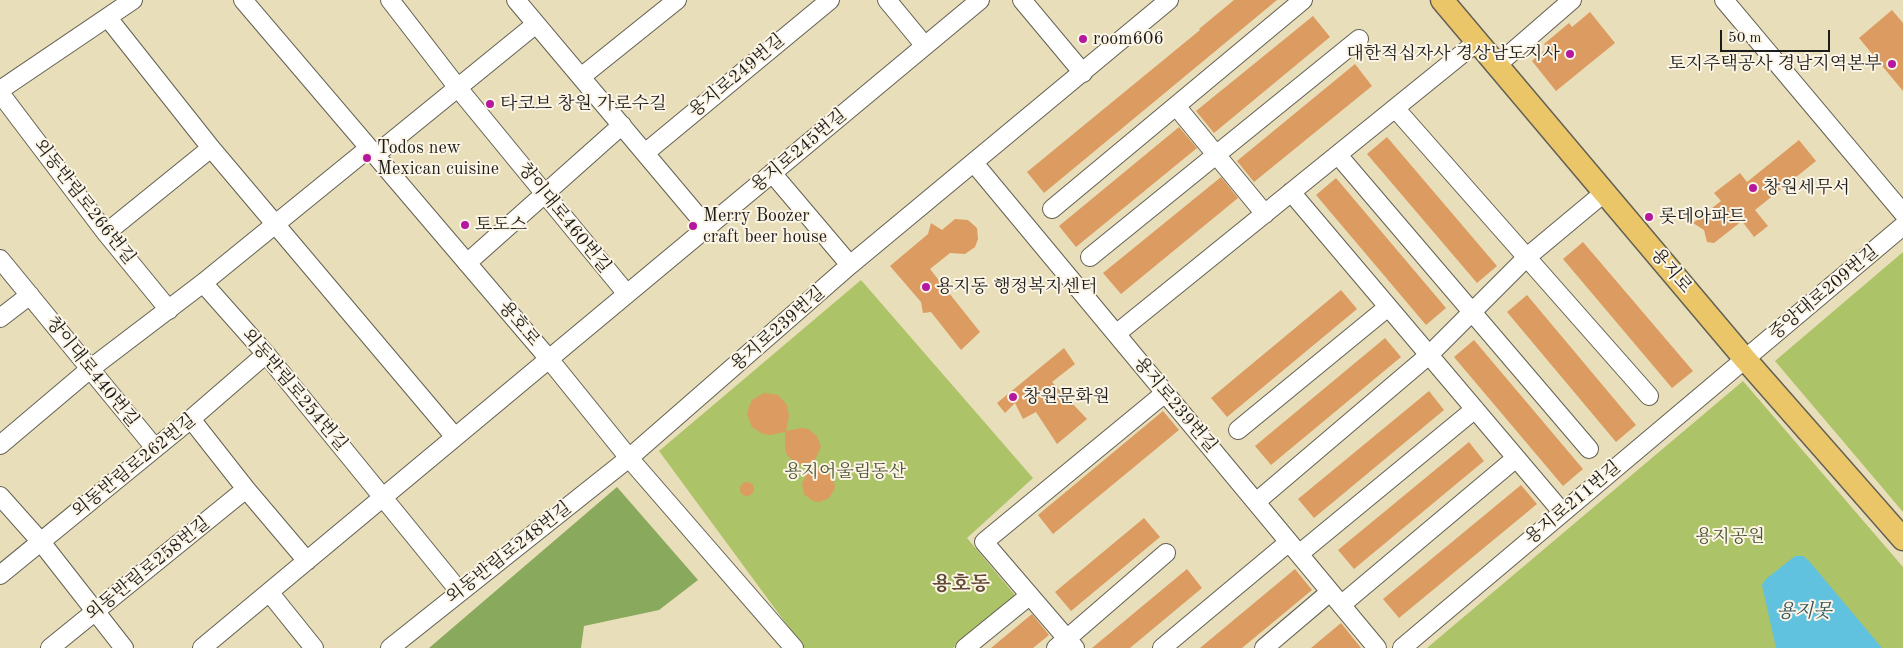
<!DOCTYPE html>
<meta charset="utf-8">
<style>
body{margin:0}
#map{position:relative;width:1903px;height:648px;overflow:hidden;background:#e8deba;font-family:"Old Standard TT",serif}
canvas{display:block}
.scale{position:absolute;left:1720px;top:30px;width:110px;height:22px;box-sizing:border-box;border:2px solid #1c1c1c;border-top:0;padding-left:6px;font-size:15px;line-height:18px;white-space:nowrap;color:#1c1c1c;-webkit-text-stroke:4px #fcf5e5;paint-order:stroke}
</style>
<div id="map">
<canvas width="1903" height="648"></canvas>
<div class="scale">50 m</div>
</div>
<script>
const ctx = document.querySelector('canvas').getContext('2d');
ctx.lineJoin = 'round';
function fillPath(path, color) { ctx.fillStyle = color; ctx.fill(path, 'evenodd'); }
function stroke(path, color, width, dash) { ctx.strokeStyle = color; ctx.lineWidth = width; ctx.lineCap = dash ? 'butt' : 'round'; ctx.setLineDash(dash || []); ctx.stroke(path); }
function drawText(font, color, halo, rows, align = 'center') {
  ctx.font = font + ' "Old Standard TT","Noto Serif KR",serif'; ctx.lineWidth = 4; ctx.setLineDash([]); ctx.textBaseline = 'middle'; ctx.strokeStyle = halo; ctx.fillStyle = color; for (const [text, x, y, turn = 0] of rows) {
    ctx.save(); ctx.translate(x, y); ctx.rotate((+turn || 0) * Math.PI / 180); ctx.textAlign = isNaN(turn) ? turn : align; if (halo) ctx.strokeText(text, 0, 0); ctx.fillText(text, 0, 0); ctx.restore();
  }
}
fillPath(new Path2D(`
 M1903 252V512L1775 361Z
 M861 280 1033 478 967 538 1015 595 953 648H804L659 451Z
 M1743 381 1903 567V648H1427Z`), '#acc368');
fillPath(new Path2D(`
 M617 487 698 580 659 610 584 626 581 648H429Z`), '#89a95c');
fillPath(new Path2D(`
 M1795 556H1803L1809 561 1882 648H1776L1762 585 1766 579Z`), '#61c2e0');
fillPath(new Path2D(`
 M1234 0H1277L1044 193 1027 172 1200 30 1199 29Z
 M1892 10 1903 23V91L1859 38Z
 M1590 12 1615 43 1556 91 1532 61 1547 48 1544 44 1569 23 1572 27Z
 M1313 16 1330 37 1214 133 1196 111Z
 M1355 64 1372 86 1254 182 1237 161Z
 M1179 127 1197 148 1076 247 1059 226Z
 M1387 137 1497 266 1477 283 1367 154Z
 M1799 140 1816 161 1755 210 1768 226 1754 237 1742 221 1714 243 1707 242 1704 230 1693 223 1721 201 1714 193 1740 173 1747 182Z
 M1221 177 1238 198 1121 294 1103 273Z
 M1336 178 1446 308 1426 325 1316 195Z
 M955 219 968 220 977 228 978 239 975 247 965 254 950 253 930 269 980 332 961 350 931 312 923 313 921 302 890 266 928 234 931 223 942 230Z
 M1583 242 1693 371 1672 388 1563 259Z
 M1341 290 1357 309 1227 417 1211 398Z
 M1527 295 1636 425 1616 442 1507 312Z
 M1385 338 1401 357 1271 465 1255 446Z
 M1474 340 1583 469 1563 486 1454 357Z
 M1064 348 1075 364 1052 382 1087 419 1057 444 1036 412 1023 419 1015 403 1005 413 997 403Z
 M1429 391 1444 410 1314 518 1298 499Z
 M764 393 778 395 787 405 789 416 786 431 802 428 808 429 817 436 821 447 812 466 825 469 833 477 835 488 829 498 819 502 813 501 804 494 802 484 810 467 795 463 787 455 785 449V432L770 435 763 434 752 427 747 414 749 407 752 400Z
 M1163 411 1179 430 1053 534 1038 515Z
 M1469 442 1484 461 1354 569 1338 550Z
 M740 489a7 7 0 1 1 14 0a7 7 0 1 1-14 0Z
 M1521 485 1537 504 1399 618 1383 599Z
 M1144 518 1160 537 1071 611 1055 592Z
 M1187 569 1202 588 1130 648H1092Z
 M1295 569 1312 590 1242 648H1200Z
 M1032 614 1049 635 1033 648H991Z
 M1341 623 1361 648H1311Z`), '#dc9b60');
const minor = new Path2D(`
 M243 0 549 359 629 458 794 648
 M390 0 458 88 627 294
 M516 0 707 227
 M887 0 925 46
 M1022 0 1083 73
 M1724 0 1903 213
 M108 18 211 148 455 437
 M1497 65 1572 0
 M581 77 677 0
 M0 90 133 0
 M0 93 106 233 169 310
 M1176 106 1265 214
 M1395 108 1649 396
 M645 153 830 0
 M375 155 536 24
 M1338 155 1589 449
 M974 163 1377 648
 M772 173 850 265
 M1291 192 1562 512
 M1052 209 1303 0
 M106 233 211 148
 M1090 257 1359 39
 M0 259 155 448
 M467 263 622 125
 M203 283 266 354 460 592
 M0 318 30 295
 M1116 334 1478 41
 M191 419 246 489 307 561
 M1238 430 1388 307
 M0 445 90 369 203 283 369 148
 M0 496 41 542 124 648
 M1256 502 1429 355 1527 257 1605 192
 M1299 554 1475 409
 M0 575 191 419 266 354
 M269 592 314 648
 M1341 605 1516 458
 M50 648 246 489
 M202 648 980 0
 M390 648 629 458 850 265 1169 0
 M965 648 1029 596
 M1056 648 1166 553
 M1075 648 984 542 1165 393
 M1162 648 1289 542
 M1264 648 1330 592
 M1402 648 1903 226`);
const major = new Path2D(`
 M1442 0 1745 359 1903 539`);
stroke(minor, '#636053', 20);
stroke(major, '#636053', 25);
stroke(minor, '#fff', 18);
stroke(major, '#ebc669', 22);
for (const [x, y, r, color] of [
 [1083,39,5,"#b5179e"],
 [1570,54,5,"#b5179e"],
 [1892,64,5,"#b5179e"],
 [490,104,5,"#b5179e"],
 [367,158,5,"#b5179e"],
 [1753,188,5,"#b5179e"],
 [1649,217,5,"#b5179e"],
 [465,225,5,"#b5179e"],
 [693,226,5,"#b5179e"],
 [926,287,5,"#b5179e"],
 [1013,397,5,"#b5179e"]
]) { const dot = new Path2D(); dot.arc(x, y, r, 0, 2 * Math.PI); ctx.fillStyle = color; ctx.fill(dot); stroke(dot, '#fcf5e5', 2); }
drawText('18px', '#1c1c1c', '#fcf5e5', [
 ["room606",1093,39],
 ["대한적십자사 경상남도지사",1560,54,"right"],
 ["토지주택공사 경남지역본부",1882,64,"right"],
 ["타코브 창원 가로수길",500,104],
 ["Todos new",377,148],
 ["Mexican cuisine",377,169],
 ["창원세무서",1763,188],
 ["Merry Boozer",703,216],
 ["craft beer house",703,237],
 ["롯데아파트",1659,217],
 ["토도스",475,225],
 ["용지동 행정복지센터",936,287],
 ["창원문화원",1023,397]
], 'left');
drawText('18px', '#1c1c1c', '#fcf5e5', [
 ["용지로249번길",737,76,-40],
 ["용지로245번길",799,151,-40],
 ["외동반림로266번길",84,202,52],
 ["창이대로460번길",564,218,51],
 ["용지로",1671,271,50],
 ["중앙대로209번길",1824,293,-40],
 ["용호로",519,324,50],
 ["용지로239번길",778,329,-41],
 ["창이대로440번길",92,372,51],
 ["외동반림로254번길",294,390,50],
 ["용지로239번길",1175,405,50],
 ["외동반림로262번길",134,466,-39],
 ["용지로211번길",1573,503,-40],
 ["외동반림로248번길",509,553,-38],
 ["외동반림로258번길",148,569,-39]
]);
drawText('18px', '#4e5637', '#fcf5e5', [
 ["용지어울림동산",845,472],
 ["용지공원",1730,537]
]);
drawText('italic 19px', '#345661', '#fcf5e5', [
 ["용지못",1804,612]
]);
drawText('bold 20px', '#5f4834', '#fcf5e5', [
 ["용호동",961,585]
]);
</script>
